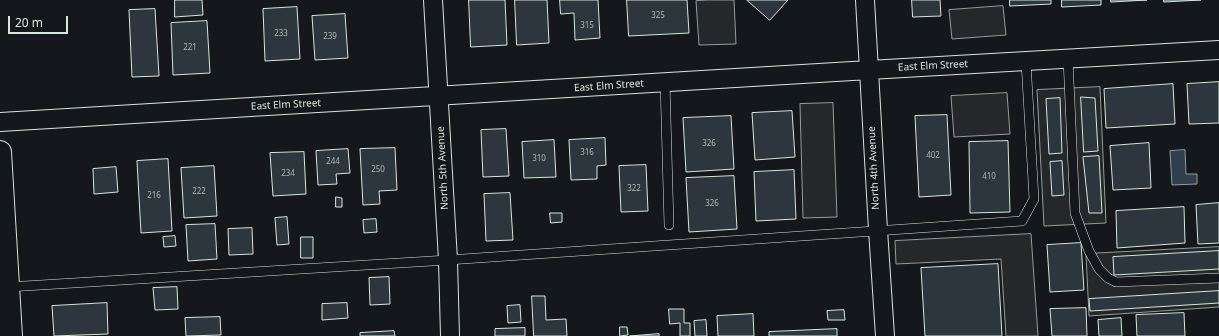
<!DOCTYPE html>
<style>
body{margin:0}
#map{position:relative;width:1219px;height:336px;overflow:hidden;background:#14181c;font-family:"Noto Sans",sans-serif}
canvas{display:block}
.scale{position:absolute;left:8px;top:16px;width:60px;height:18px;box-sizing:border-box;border:2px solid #d8e6dc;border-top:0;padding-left:5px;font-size:12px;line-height:14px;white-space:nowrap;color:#d8e6dc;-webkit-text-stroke:3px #14181c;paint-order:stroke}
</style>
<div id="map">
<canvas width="1219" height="336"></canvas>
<div class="scale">20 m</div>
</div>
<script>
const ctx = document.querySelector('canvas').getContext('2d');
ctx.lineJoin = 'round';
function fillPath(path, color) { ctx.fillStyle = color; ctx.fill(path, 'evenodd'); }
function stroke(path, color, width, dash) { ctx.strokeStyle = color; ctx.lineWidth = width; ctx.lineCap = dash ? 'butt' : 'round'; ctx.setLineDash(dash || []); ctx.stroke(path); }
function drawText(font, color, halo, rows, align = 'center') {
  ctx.font = font + ' "Noto Sans",sans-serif'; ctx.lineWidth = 3; ctx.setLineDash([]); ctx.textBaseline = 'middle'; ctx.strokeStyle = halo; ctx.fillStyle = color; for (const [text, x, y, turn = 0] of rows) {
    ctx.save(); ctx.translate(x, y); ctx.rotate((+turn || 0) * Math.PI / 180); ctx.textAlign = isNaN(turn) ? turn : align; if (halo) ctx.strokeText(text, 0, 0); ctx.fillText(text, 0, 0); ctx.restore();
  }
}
const parking = new Path2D(`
 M709 0H734L736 44 699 45 696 1Z
 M1003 6 1006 35 952 39 949 10Z
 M1100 87 1106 223 1044 226 1037 90Z
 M1007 93 1010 134 954 137 951 96Z
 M833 103 837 217 803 218 800 104Z
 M1031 234 1038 336H1006L1001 259 896 264 895 241Z
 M1219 247V307L1089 316 1086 254Z`);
fillPath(parking, '#24282b');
stroke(parking, '#939e99', 1);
const water = new Path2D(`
 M1185 150 1186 174H1197V184L1172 185 1170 151Z`);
fillPath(water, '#2f3f4d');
stroke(water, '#939e99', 1);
const building = new Path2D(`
 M175 0H202L203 15 175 17Z
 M469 0H505L507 45 471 47Z
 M515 0H547L549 43 517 45Z
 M560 0H598L600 38 575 40 574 13 561 14Z
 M627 0H687L689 33 629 36Z
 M747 0H788L770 20Z
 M912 0H940L941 16 913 17Z
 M1010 0H1051V4L1010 6Z
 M1062 0H1101V5L1062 7Z
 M1111 0H1147L1111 2Z
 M1164 0H1201L1164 2Z
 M297 7 300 59 265 61 263 9Z
 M155 9 159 76 132 77 129 10Z
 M345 14 348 58 315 60 312 16Z
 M207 21 210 73 173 75 171 23Z
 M1219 82V123L1189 124 1187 84Z
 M1173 84 1175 124 1106 128 1104 89Z
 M1081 97 1095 98 1098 151 1084 152Z
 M1060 98 1062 153 1049 154 1046 99Z
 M792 111 795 157 755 160 752 113Z
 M947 115 951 195 919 197 915 116Z
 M731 116 734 169 686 172 683 118Z
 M506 129 509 176 483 177 481 130Z
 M605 138 606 165 597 166V179L571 180 569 140Z
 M554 140 556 177 524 178 522 142Z
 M1008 141 1010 212 970 213 969 142Z
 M1149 143 1151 188 1113 190 1110 146Z
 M395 148 397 190 379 191 380 204 363 205 360 149Z
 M348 149 350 173 336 174 337 184 318 185 316 151Z
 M304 152 306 194 273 196 270 153Z
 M1099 156 1102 213H1089L1083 157Z
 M168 159 172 231 141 233 137 161Z
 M1062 161 1064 195 1052 196 1050 162Z
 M646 165 648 211 621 212 619 166Z
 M214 166 217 216 184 218 181 168Z
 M116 167 118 192 94 194 93 169Z
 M794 170 796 219 756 221 754 172Z
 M734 176 737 229 689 232 686 178Z
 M510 193 513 240 486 241 484 194Z
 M336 197 342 198V207H336Z
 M1219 203V243L1198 244 1196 205Z
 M1184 207 1185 243 1117 248 1116 211Z
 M550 213H562V222L551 223Z
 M287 217 289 244 277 245 275 218Z
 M376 219 377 232 364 233 363 220Z
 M215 224 217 259 188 261 186 225Z
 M252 228 253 254 229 255 228 229Z
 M175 236 176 246 164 247 163 237Z
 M301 237H313V258H301Z
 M1081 243 1084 290 1050 292 1047 245Z
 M1219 251V269L1114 275 1113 257Z
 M998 264 1002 336H925L921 268Z
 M389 277 390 304 370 305 369 278Z
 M177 287 178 309 155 310 153 288Z
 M1219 291V303L1090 311 1089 299Z
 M532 296H545L546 320 566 319 567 336H534Z
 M107 303 108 334 54 336 52 306Z
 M347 303 348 318 322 320V304Z
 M520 305 521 322 508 323 507 306Z
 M1086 308 1087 336H1052L1050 309Z
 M669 309H684V323H690V336H680V323L670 324Z
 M844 310 845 320H828L827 311Z
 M1184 313 1185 336H1137L1136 315Z
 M753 314 754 336H718L717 316Z
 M220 317 221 335 186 336 185 318Z
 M1121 318 1122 336H1099L1098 320Z
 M706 320 707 336H695L694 321Z
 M620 327H627L628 335 620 336Z
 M525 328V336H495V329Z
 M837 329V336H769V332Z
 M394 331 395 336H360V333Z
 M659 334V336H630Z`);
fillPath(building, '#2c363c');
stroke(building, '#d8e6dc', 1);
const service = new Path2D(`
 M1068 59 1075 213 1089 251 1099 269 1108 278 1116 282 1219 278
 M665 82 669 225
 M8 287 448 260 1022 221 1034 199 1026 62`);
const minor = new Path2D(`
 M433 0 448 260 450 336
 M865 0 878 230 885 336
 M0 122 869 70 1219 50`);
const tertiary = new Path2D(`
 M0 152 11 336`);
stroke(service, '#d8e6dc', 10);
stroke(minor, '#d8e6dc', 20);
stroke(tertiary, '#d8e6dc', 24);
stroke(service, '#14181c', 9);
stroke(minor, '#14181c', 18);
stroke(tertiary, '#14181c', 22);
drawText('8px', '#adbab4', null, [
 ["325",658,16],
 ["315",587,26],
 ["233",281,34],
 ["239",330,37],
 ["221",190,48],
 ["326",709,144],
 ["316",587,153],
 ["402",933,156],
 ["310",539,159],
 ["244",333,162],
 ["250",378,170],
 ["234",288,174],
 ["410",989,177],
 ["322",634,189],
 ["222",199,192],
 ["216",154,196],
 ["326",712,204]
]);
drawText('10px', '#d8e6dc', '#14181c', [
 ["East Elm Street",933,66,-3],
 ["East Elm Street",609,86,-4],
 ["East Elm Street",286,105,-3],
 ["North 5th Avenue",443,168,-93],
 ["North 4th Avenue",874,168,-93]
]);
</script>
